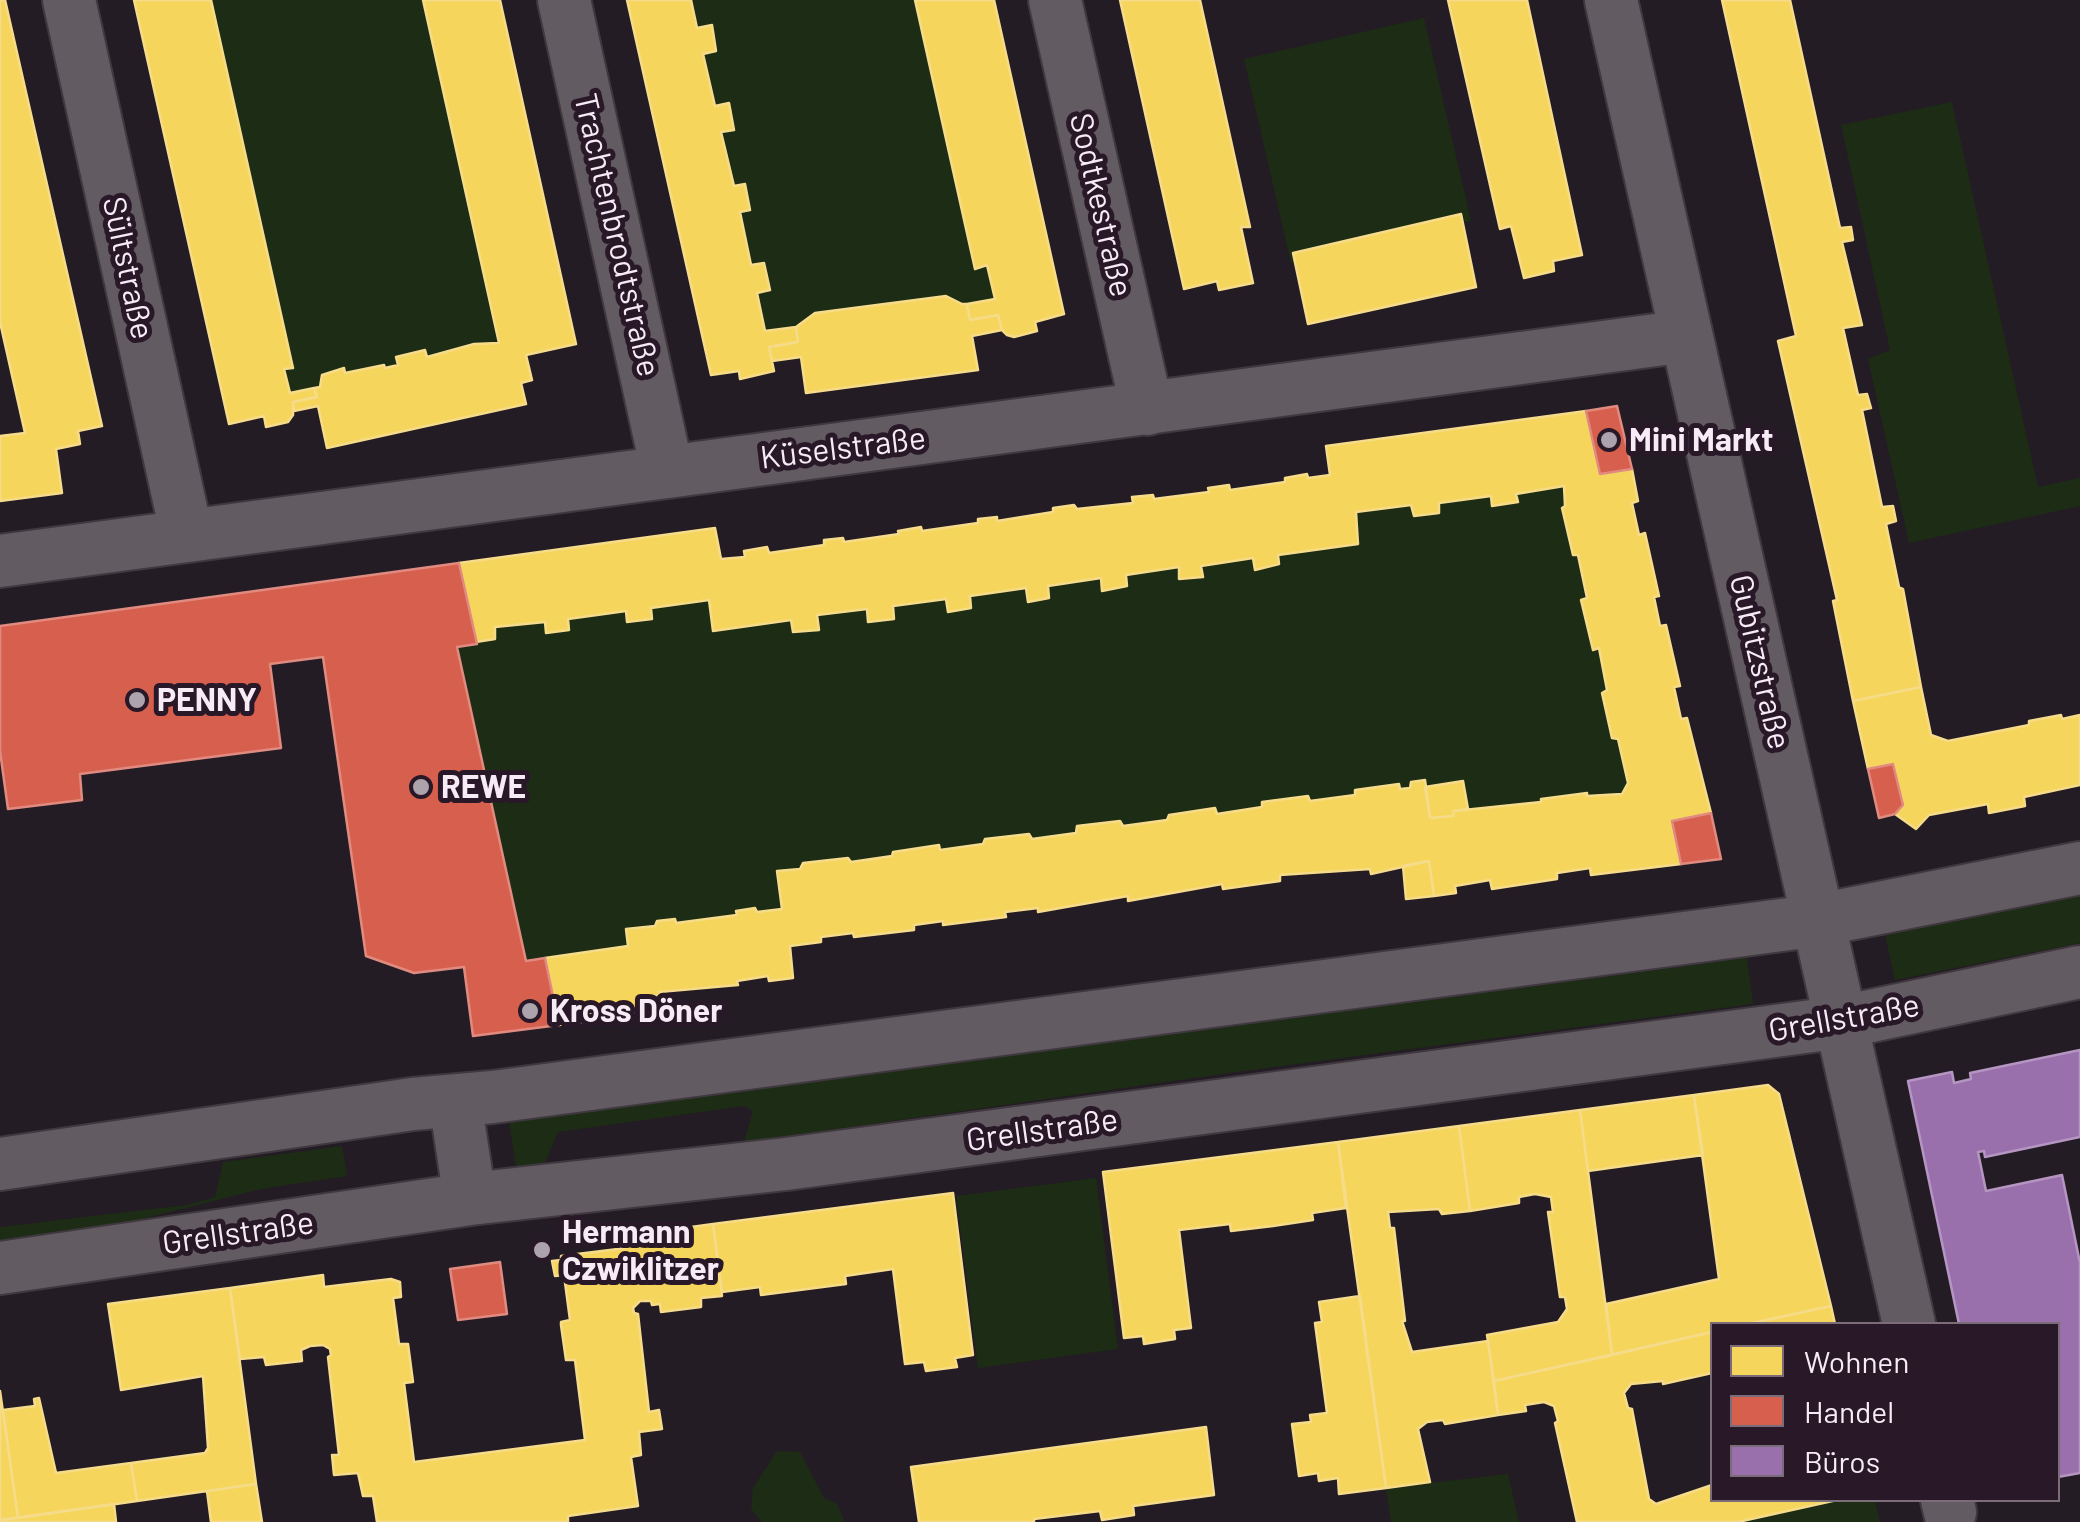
<!DOCTYPE html>
<meta charset="utf-8">
<style>
body{margin:0}
#map{position:relative;width:2080px;height:1522px;overflow:hidden;background:#241c24;font-family:Barlow,sans-serif}
canvas{display:block}
.legend{position:absolute;left:1710px;top:1322px;width:350px;height:180px;box-sizing:border-box;background:#281828;border:2px solid #7b6c7a;margin:0;padding:12px 18px;list-style:none;font-size:30px;color:#f7ebf6}
.legend li{display:flex;align-items:center;gap:20px;height:50px}
.legend b{width:50px;border:2px solid #7b6c7a}
</style>
<div id="map">
<canvas width="2080" height="1522"></canvas>
<ul class="legend">
<li><b style="height:28px;background:#f6d55c"></b>Wohnen</li>
<li><b style="height:28px;background:#d6604d"></b>Handel</li>
<li><b style="height:28px;background:#9970ab"></b>Büros</li>
</ul>
</div>
<script>
const ctx = document.querySelector('canvas').getContext('2d');
ctx.lineJoin = 'round';
function fillPath(path, color) { ctx.fillStyle = color; ctx.fill(path, 'evenodd'); }
function stroke(path, color, width, dash) { ctx.strokeStyle = color; ctx.lineWidth = width; ctx.lineCap = dash ? 'butt' : 'round'; ctx.setLineDash(dash || []); ctx.stroke(path); }
function drawText(font, color, halo, rows, align = 'center') {
  ctx.font = font + ' Barlow,sans-serif'; ctx.lineWidth = 10; ctx.setLineDash([]); ctx.textBaseline = 'middle'; ctx.strokeStyle = halo; ctx.fillStyle = color; for (const [text, x, y, turn = 0] of rows) {
    ctx.save(); ctx.translate(x, y); ctx.rotate((+turn || 0) * Math.PI / 180); ctx.textAlign = isNaN(turn) ? turn : align; if (halo) ctx.strokeText(text, 0, 0); ctx.fillText(text, 0, 0); ctx.restore();
  }
}
fillPath(new Path2D(`
 M211 0H423L499 343 474 344 427 357 424 350 396 357 398 365 385 368 383 365 345 373 343 369 324 373 320 378V387L290 393 284 369 293 367Z
 M692 0H915L974 268 987 265 995 299 962 304 946 296 816 313 800 327 765 331 757 293 769 290 751 265 740 212 750 210 745 184 734 186 721 132 734 130 715 106 703 54 716 50 712 26 697 28Z
 M1424 18 1471 221 1291 263 1244 59Z
 M1952 102 2038 487 2080 478V506L1909 543 1868 359 1890 350 1841 125Z
 M1564 486 1565 506 1562 508 1572 555H1578L1593 650 1599 648 1607 690 1602 693 1612 738 1618 739 1628 783 1622 794 1587 796 1586 793 1541 799V802L1468 809 1463 782 1400 789 1398 784 1355 790V795L1310 801 1307 797 1263 802 1262 807 1217 814 1214 808 1169 815 1167 820 1123 826 1120 821 1077 826 1076 833 1032 839 1029 834 985 839 983 844 940 850 938 846 894 852 892 856 851 862 848 858 803 863 800 869 777 872 782 909 757 912 755 908 737 911V915L676 923 674 919 657 921 655 926 626 929 628 946 526 961 457 647 476 644 495 627 545 622 546 633 568 619 626 611 628 622 652 619 651 608 709 600 791 620 793 632 817 615 867 609 869 622 894 619 893 606 946 599 948 612 971 608 970 596 1026 588 1029 602 1049 598 1048 586 1101 578 1102 590 1127 586 1126 575 1179 567 1180 579 1202 577 1201 566 1253 558 1255 569 1279 564 1278 555 1358 544 1356 512 1411 505 1415 516 1439 513V503L1491 496 1493 506 1517 502 1516 494Z
 M2080 891V943L1895 980 1884 930Z
 M1747 958 1753 1004 1236 1072 744 1142 753 1111 744 1106 558 1132 544 1165 516 1168 509 1122Z
 M342 1146 347 1176 261 1189 127 1223 0 1240V1227L186 1205 215 1197 223 1162Z
 M1096 1178 1118 1349 978 1368 956 1196Z
 M777 1451 800 1452 824 1498 837 1504 845 1522H762L751 1509 753 1488Z
 M1508 1474 1519 1522H1391L1386 1488Z
 M1837 1500H1875L1880 1522H1738Z`), '#1d2c14');
const homes = new Path2D(`
 M0 0H5L102 426 78 431 80 444 56 449 62 493 0 501V436L25 433 0 322Z
 M134 0H211L293 368 284 369 290 393 314 388 317 397 293 402V415L288 422 266 427 264 416 229 424Z
 M423 0H500L576 344 526 355 532 380 521 383 526 404 327 448 318 406 294 411 293 402 317 397 314 388 320 387 322 375 344 368 345 373 384 365 385 368 398 365 396 357 425 350 427 357 474 344 499 343Z
 M627 0H691L697 28 712 25 716 51 703 54 715 106 729 103 734 130 721 132 734 186 745 184 750 210 740 212 751 265 764 263 770 290 757 293 765 331 796 327 798 342 769 347 774 371 740 379 739 371 711 375Z
 M915 0H994L1064 314 1035 322 1037 331 1014 337 1007 335 1002 330 998 315 970 320 967 304 995 299 987 265 975 269Z
 M1120 0H1200L1250 227H1241L1253 283 1219 290 1217 281 1184 289Z
 M1448 0H1527L1582 255 1553 261 1554 271 1524 278 1511 226 1500 229Z
 M1722 0H1790L1840 228 1851 227 1853 240 1842 242 1862 325 1843 328 1858 395 1867 394 1871 408 1862 410 1882 507 1893 506 1896 521 1886 524 1899 587 1903 589 1921 687 1853 701 1833 601 1837 600 1778 341 1796 336Z
 M1461 214 1476 287 1308 324 1293 253Z
 M946 296 962 304H967L970 320 998 315 1002 330 972 336 978 370 806 393 801 357 772 361 769 347 798 342 796 327 815 313Z
 M1586 411 1600 474 1632 469 1638 501 1632 503 1639 535 1645 533 1659 596 1654 597 1660 626 1666 625 1680 686 1674 687 1681 719 1687 718 1711 813 1672 821 1681 864 1591 875 1590 868 1557 873V879L1492 889 1490 880 1455 886 1456 893 1434 896 1429 861 1371 874 1370 869 1280 875V881L1223 889 1222 884 1128 901V896L1038 912V908L1005 912 1006 917 943 925V921L914 925V930L854 937 853 933 821 937V942L790 946 793 978 769 981 768 976 737 981 738 985 659 992 661 995 639 998 640 1014 612 1018 611 1011 587 1014 589 1021 559 1025 545 958 628 946 626 929 655 926 657 921 675 919 676 923 737 915 736 911 755 908 757 912 782 909 777 871 800 869 803 863 848 858 851 862 892 856 893 852 939 845 940 850 983 844 985 839 1029 834 1032 839 1076 833 1077 826 1120 821 1123 826 1167 820 1169 815 1215 808 1217 814 1262 807V802L1308 796 1310 801 1355 795V790L1399 784 1400 789 1410 788 1411 782 1425 780 1430 818 1453 816 1454 811 1541 802V799L1587 793V796L1622 794 1628 783 1618 739 1612 738 1602 693 1607 690 1599 648 1593 650 1581 600 1587 598 1578 555H1573L1562 508 1565 506 1564 486 1516 494 1518 502 1492 506 1491 496 1439 503V513L1414 516 1411 505 1356 512 1358 544 1278 555 1279 564 1255 570 1253 558 1201 566 1203 577 1179 579V567L1126 575 1127 586 1102 591 1101 578 1048 586 1049 598 1028 602 1026 588 970 596 971 608 948 612 946 599 893 606 894 619 868 622 867 609 817 615 819 630 793 632 791 620 713 631 709 600 651 608 652 619 627 622 626 611 568 619 569 630 546 633 545 622 495 627V639L476 642 459 563 715 528 721 559 745 557 744 551 767 547 769 553 824 545V540L843 538 844 542 899 534 898 531 921 527 922 531 978 523V519L997 517V521L1053 512V508L1074 505 1077 509 1133 503 1132 497 1153 495 1154 499 1209 492 1208 488 1229 485 1230 490 1285 482V478L1307 474 1308 478 1330 475 1326 446Z
 M1921 687 1931 735 1948 741 2029 725V721L2061 715 2062 719 2080 715V785L2024 797 2025 806 1989 813 1988 804 1929 815 1916 829 1895 814 1903 805 1893 764 1868 769 1853 701Z
 M1463 781 1468 809 1454 811 1453 816 1430 818 1425 787Z
 M1429 861 1434 896 1406 899 1403 866Z
 M1768 1085 1779 1094 1831 1306 1748 1324H1712V1332L1612 1355 1606 1304 1719 1279 1694 1095Z
 M1694 1095 1703 1155 1588 1171 1580 1110Z
 M1580 1110 1612 1355 1494 1381 1487 1335 1558 1322 1567 1309 1565 1297H1560L1548 1212H1553L1551 1197 1535 1194 1519 1197V1203L1470 1211 1459 1126Z
 M1459 1126 1470 1211 1442 1214 1439 1209 1388 1212 1390 1228H1394L1405 1321H1402L1412 1352 1488 1341 1498 1415 1445 1424 1443 1420 1427 1422 1418 1429 1430 1482 1386 1488 1338 1142Z
 M1338 1142 1346 1208 1312 1213 1313 1220 1273 1226 1231 1231 1230 1224 1179 1230 1191 1328 1174 1330 1175 1339 1144 1344 1143 1336 1124 1338 1103 1172Z
 M953 1193 973 1355 955 1358 957 1367 926 1371 924 1362 905 1364 893 1269 845 1276 846 1284 761 1295 760 1287 722 1292 713 1224Z
 M713 1224 722 1296 701 1298V1307L661 1312 660 1304 652 1305 651 1301H640L633 1308 634 1313 638 1314 649 1412 659 1410 662 1429 639 1432 641 1455 631 1457 638 1506 568 1516V1522H377L373 1496H363L358 1473 334 1475 332 1455H339L328 1357 331 1355 330 1349 323 1345 310 1346 301 1350 302 1361 266 1365 264 1357 240 1359 230 1288 323 1275 324 1287 391 1279 400 1282 401 1297 393 1298 399 1344H408L413 1382 404 1383 414 1462 585 1440 575 1360H566L561 1325V1322L570 1320 564 1275 555 1276 552 1261 561 1260V1256L626 1248 625 1236Z
 M230 1288 256 1484 137 1501 131 1463 205 1453 208 1448 203 1376 121 1390 108 1304Z
 M1360 1296 1386 1488 1339 1494 1338 1478 1319 1481 1318 1473 1299 1476 1292 1424 1311 1422 1310 1415 1327 1413 1315 1323 1322 1322 1319 1302Z
 M1831 1306 1835 1324H1748Z
 M1712 1332V1373L1663 1384V1381L1631 1384 1624 1393 1628 1408 1632 1409 1649 1499 1656 1504 1712 1485V1500H1837L1738 1522H1577L1555 1423 1558 1421 1554 1406 1544 1402 1525 1405 1526 1411 1498 1415 1494 1381Z
 M0 1391 18 1518 0 1520Z
 M39 1398 56 1473 131 1463 137 1501 18 1518 3 1410 35 1406 34 1399Z
 M1206 1427 1214 1495 1133 1506 1134 1515 1102 1520 1100 1511 1034 1519V1522H919L911 1467Z
 M256 1484 262 1522H211L207 1491Z
 M114 1504 116 1522H0V1520Z`);
fillPath(homes, '#f6d55c');
stroke(homes, '#f6dc8a', 2.5);
const shops = new Path2D(`
 M1617 406 1632 469 1600 474 1586 411Z
 M459 563 477 644 457 647 526 961 545 958 559 1025 473 1036 464 967 414 973 366 956 323 657 270 664 281 748 80 774 82 800 8 809 0 751V626Z
 M1893 764 1903 805 1895 814 1879 818 1868 769Z
 M1711 813 1721 859 1681 864 1672 821Z
 M500 1262 507 1314 458 1320 450 1269Z`);
fillPath(shops, '#d6604d');
stroke(shops, '#e08a80', 2.5);
const offices = new Path2D(`
 M2080 1050V1137L1985 1157 1984 1151 1978 1152 1986 1191 2062 1175 2080 1263V1473L2058 1477V1324H1959L1908 1081 1952 1072 1954 1083 1971 1079 1970 1073Z`);
fillPath(offices, '#9970ab');
stroke(offices, '#b595c2', 2.5);
const minor = new Path2D(`
 M69 0 187 536
 M564 0 667 470
 M1055 0 1147 409
 M1611 0 1909 1324
 M0 561 1686 336
 M455 1101 470 1199
 M0 1164 413 1104 493 1097 1819 920 2080 868
 M0 1268 470 1199 786 1164 1842 1022 2080 972
 M1947 1500 1950 1512`);
stroke(minor, '#3f383f', 56);
stroke(minor, '#625b62', 52);
for (const [x, y, r, color] of [
 [1609,440,10,"#ada3ac"],
 [137,700,10,"#ada3ac"],
 [421,787,10,"#ada3ac"],
 [530,1011,10,"#ada3ac"],
 [542,1250,10,"#ada3ac"]
]) { const dot = new Path2D(); dot.arc(x, y, r, 0, 2 * Math.PI); ctx.fillStyle = color; ctx.fill(dot); stroke(dot, '#281828', 4); }
drawText('32px', '#f7ebf6', '#281828', [
 ["Sodtkestraße",1101,205,77],
 ["Trachtenbrodtstraße",617,235,77],
 ["Sültstraße",128,268,78],
 ["Küselstraße",843,448,-7],
 ["Gubitzstraße",1760,662,77],
 ["Grellstraße",1844,1018,-10],
 ["Grellstraße",1042,1130,-8],
 ["Grellstraße",238,1233,-8]
]);
drawText('bold 32px', '#f7ebf6', '#281828', [
 ["Mini Markt",1629,440],
 ["PENNY",157,700],
 ["REWE",441,787],
 ["Kross Döner",550,1011],
 ["Hermann",562,1232],
 ["Czwiklitzer",562,1269]
], 'left');
</script>
